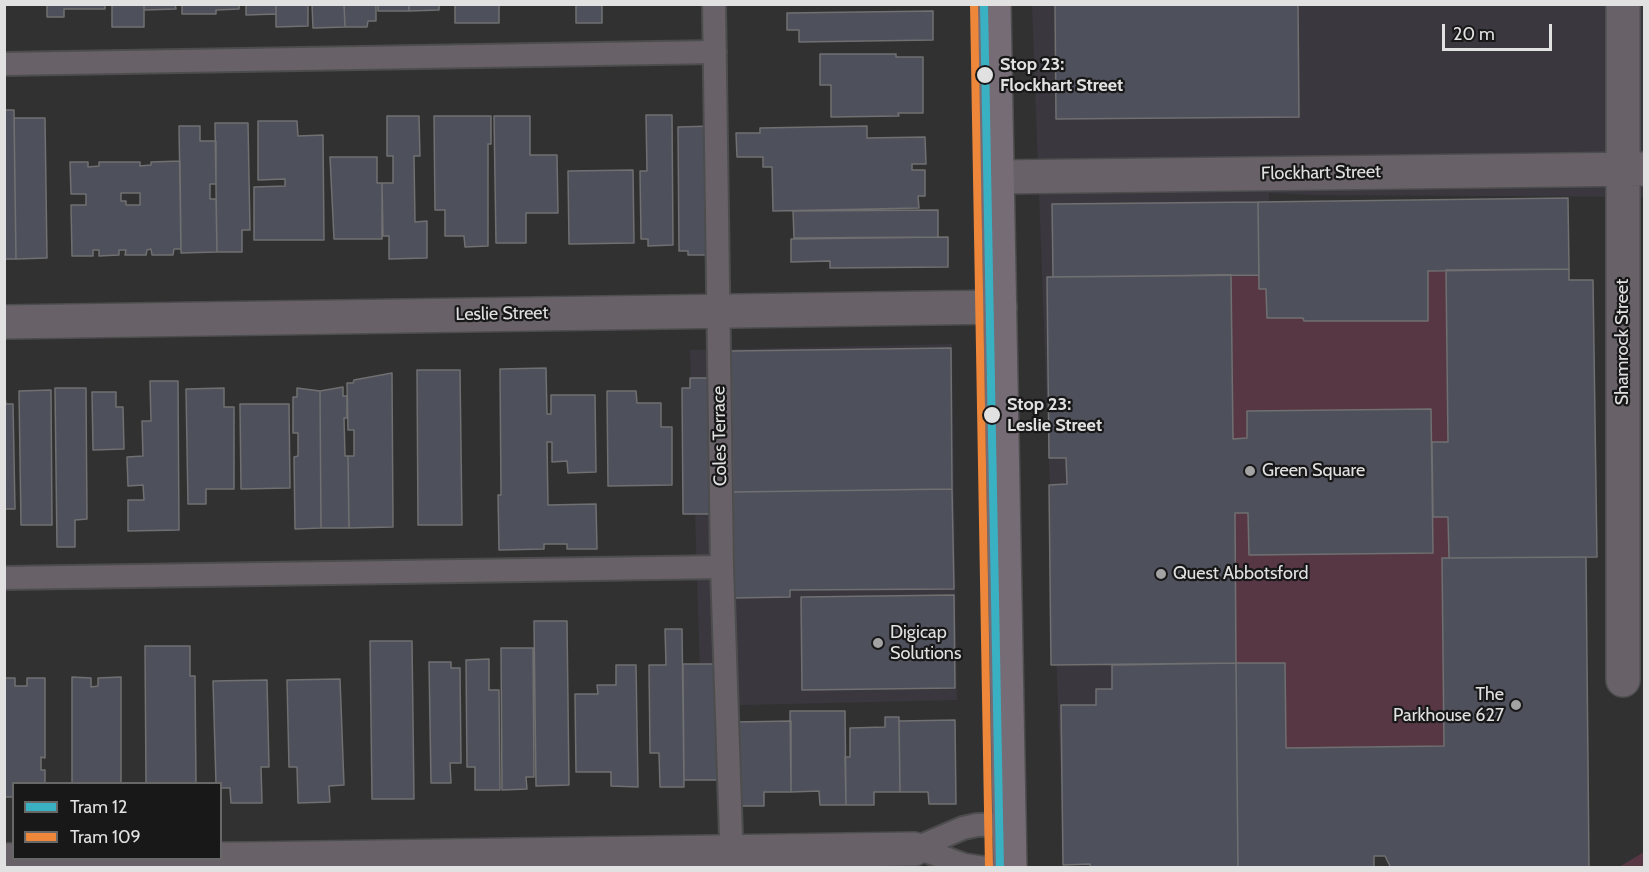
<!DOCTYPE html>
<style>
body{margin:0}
#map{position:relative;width:1649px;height:872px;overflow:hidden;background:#313132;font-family:Cabin,sans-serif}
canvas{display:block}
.frame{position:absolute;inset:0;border:6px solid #e1e1e2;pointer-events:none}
.legend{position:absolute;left:12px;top:782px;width:210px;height:78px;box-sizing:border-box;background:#191819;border:2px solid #696869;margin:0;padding:8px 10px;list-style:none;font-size:18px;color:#e1e1e2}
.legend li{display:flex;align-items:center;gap:12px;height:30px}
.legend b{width:30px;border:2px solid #696869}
.scale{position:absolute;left:1442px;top:24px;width:110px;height:27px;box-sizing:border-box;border:3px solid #e1e1e2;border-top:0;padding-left:8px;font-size:18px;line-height:21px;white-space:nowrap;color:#e1e1e2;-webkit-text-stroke:4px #191819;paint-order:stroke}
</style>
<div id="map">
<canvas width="1649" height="872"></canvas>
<div class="frame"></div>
<ul class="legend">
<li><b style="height:8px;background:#3ab0c3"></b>Tram 12</li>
<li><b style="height:8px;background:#ee873a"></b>Tram 109</li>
</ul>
<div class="scale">20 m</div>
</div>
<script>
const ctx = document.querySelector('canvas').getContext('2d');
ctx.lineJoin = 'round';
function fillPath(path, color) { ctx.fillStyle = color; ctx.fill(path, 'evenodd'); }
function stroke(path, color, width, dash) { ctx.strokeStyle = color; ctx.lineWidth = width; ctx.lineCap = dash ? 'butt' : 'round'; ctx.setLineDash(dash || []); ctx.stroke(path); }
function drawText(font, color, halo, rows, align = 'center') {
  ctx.font = font + ' Cabin,sans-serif'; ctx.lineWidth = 4.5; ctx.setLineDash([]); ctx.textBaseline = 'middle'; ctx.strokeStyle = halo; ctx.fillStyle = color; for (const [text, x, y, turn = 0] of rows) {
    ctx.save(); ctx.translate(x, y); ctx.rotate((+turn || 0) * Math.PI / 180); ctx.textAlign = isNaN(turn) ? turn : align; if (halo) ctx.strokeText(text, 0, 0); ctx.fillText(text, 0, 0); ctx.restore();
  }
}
fillPath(new Path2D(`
 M1032 5H1644V197L1315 195 1269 193 1267 867H1064Z
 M952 344 957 700 701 706 690 350Z`), '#3a373e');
fillPath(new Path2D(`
 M1446 270 1448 442H1432L1431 409 1247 438 1233 439 1231 275H1259L1266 289 1267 318H1303L1304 321H1428V271Z
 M1235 513H1248L1433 553V517H1448L1449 558 1442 559 1444 746 1286 748 1285 663H1236Z
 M1644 852V867H1619Z`), '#583744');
const building = new Path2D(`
 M47 4H105V9H64V17H47Z
 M112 4H144V27H112Z
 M144 4H175L176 9 144 10Z
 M182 4H239V9L216 10V14H182Z
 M246 4H276V14L246 15Z
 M276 4H308V26L276 27Z
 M312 4H344L345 27 313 28Z
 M344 4H376V21H368L367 27H345Z
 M378 4H409V11H378Z
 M409 4H439V10L409 11Z
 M455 4H499V23H455Z
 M576 4H602V23H576Z
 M1055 4H1298L1299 117 1056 119Z
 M933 11V40L799 42V30H787V13Z
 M820 54H896V57H923V113H898L899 116 831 117V85H820Z
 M4 110H14L16 259H4Z
 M646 115H672L673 245 648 246V239H641L640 171H647Z
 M387 116H419L420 156H414L415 222 427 221V258L389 259V236H383L382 183H393V156H387Z
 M434 116H491V144H488V246L465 247 464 236H445V210H435Z
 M494 116H530V155H557L558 213H526V243H496Z
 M14 118H45L47 258 16 259Z
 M258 121H297L298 136 323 135 324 240H254V187L285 186V179L258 180Z
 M215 123H248L250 230H242V252H217Z
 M179 126H200V141H216V184H210V199H216L217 252 181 253Z
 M713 126 715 255H688V251H679L678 127Z
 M867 126V138L925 137 926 164H912V170H925V196H918L919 208 773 211 772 167H763V157H737L736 133H760V128Z
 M330 157H377V183H382V239H334Z
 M180 161 181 249H174L173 255H152L151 249 147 250 146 255H125L126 250H119V255L99 256V250H93V256H72L71 205H86V194H71L70 162H88V167L99 166V162H140V166L151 165V162ZM121 193H140V205H126V201H121Z
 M633 170 634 243 569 244 568 171Z
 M1568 198 1569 269 1428 271V321H1304L1303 318H1267L1266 289H1259L1258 202Z
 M1258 202 1259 275 1053 277 1052 204Z
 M938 210V237L794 238 793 211Z
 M948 237V267L830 268V261L791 262V239Z
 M1569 269V280H1593L1597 557 1449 558 1448 517H1433L1432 442H1448L1446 270Z
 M1231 275 1233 439 1247 438V411L1431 409 1433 553 1249 555 1248 513H1235L1236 663 1051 665 1049 485 1067 484 1066 458H1049L1047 277Z
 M951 348 952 489 733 492 731 351Z
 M546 368 547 414H551V395H595L596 472 568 473 567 461 552 462V442H547L548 505 596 504 597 549H567V544H544V549L499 550 498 495H501L500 369Z
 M417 370H460L462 525H418Z
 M392 373 393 527 349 528 348 456H354V430H348L347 383H353L354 380Z
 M690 378H717L718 514H683L682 388H690Z
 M150 381H178L179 530 128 531V500H144L143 485 128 486 127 457 143 456 142 421H151Z
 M343 387V396H347V418H344L345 456H348L349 528H321L320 391Z
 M55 388H86L87 519 75 520V547H57Z
 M224 388V407H234V489H206V504H188L186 389Z
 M297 388 320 391 321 528 295 529 294 457 298 456V433H293V397H297Z
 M4 390 6 404H13L15 509H4Z
 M51 390 52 525H21L19 391Z
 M607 391H636L637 403H661V427H672V485L608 486Z
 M92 392H116V407H123L124 449 93 450Z
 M240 404H289L290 488 241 489Z
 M952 489 954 589 790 590V597L734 598 733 492Z
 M1586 557 1589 868H1391L1385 856H1374V868H1238L1236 663H1285L1286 748 1444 746 1442 558Z
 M954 595 955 688 802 690 801 597Z
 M534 621H567L569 785 536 786Z
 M665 629H682L684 787H660L659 753H650L649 665H666Z
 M370 641H412L414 799H372Z
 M145 646H190V676H195L196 784H146Z
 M501 648H533L534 777H526L527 789 502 790Z
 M489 659V690H499L500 790H475V767H467L466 660Z
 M429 662H451V668H460L461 763H450L451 783H431Z
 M1236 663 1238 868H1090V864L1063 865 1061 705H1096V689H1112V665Z
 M683 664H720L721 780H684Z
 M616 665H636L638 787 611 786V772H576L575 694H598L597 685H616Z
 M72 677 91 678V687L98 686V678L121 677V784H72Z
 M4 678H15V686H27V678H45V758L41 757V770H45V784H14V797H4Z
 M340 679 344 785 329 786 330 802 298 803 297 767H289L287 680Z
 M267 680 269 767H261L262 803H231L230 788H220V784H216L213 681Z
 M790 711H845L846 805H820L819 791 791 792Z
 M885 717H899L900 792H874V805H846L845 757H850V728L885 727Z
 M955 720 956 804H929L928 792H900L899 721Z
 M791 721V792H764V806H737L735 722Z`);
fillPath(building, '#4e505c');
stroke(building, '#707071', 1.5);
const service = new Path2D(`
 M714 4 722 567 732 866
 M4 64 715 52
 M4 578 722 567
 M914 849 963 828 977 825 1009 824
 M914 849 926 851 964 865 984 868`);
const minor = new Path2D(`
 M1623 4V680
 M997 177 1643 169
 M4 322 1000 307
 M4 860 246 859 914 849`);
const primary = new Path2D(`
 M994 4 1010 868`);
stroke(service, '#4d4d4e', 26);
stroke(minor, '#4d4d4e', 36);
stroke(primary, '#4d4d4e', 36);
stroke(service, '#686268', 22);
stroke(minor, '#686268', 33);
stroke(primary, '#756c75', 33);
stroke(new Path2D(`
 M984 4 1000 868`), '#3ab0c3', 8);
stroke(new Path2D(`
 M974 4 989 868`), '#ee873a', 8);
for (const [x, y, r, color] of [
 [985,75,9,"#e1e1e2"],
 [992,415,9,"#e1e1e2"],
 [1250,471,6,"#a3a3a4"],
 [1161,574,6,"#a3a3a4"],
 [878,643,6,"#a3a3a4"],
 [1516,705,6,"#a3a3a4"]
]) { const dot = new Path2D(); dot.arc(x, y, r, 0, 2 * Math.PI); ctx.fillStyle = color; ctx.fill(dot); stroke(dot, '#191819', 2); }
drawText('bold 18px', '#e1e1e2', '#191819', [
 ["Stop 23:",1000,65],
 ["Flockhart Street",1000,86],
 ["Stop 23:",1007,405],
 ["Leslie Street",1007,426]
], 'left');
drawText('18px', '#e1e1e2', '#191819', [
 ["Flockhart Street",1321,173,-1],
 ["Leslie Street",502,314,-1],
 ["Shamrock Street",1623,342,-90],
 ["Coles Terrace",720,436,-91]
]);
drawText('18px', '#e1e1e2', '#191819', [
 ["Green Square",1262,471],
 ["Quest Abbotsford",1173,574],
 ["Digicap",890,633],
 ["Solutions",890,654],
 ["The",1504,695,"right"],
 ["Parkhouse 627",1504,716,"right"]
], 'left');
</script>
